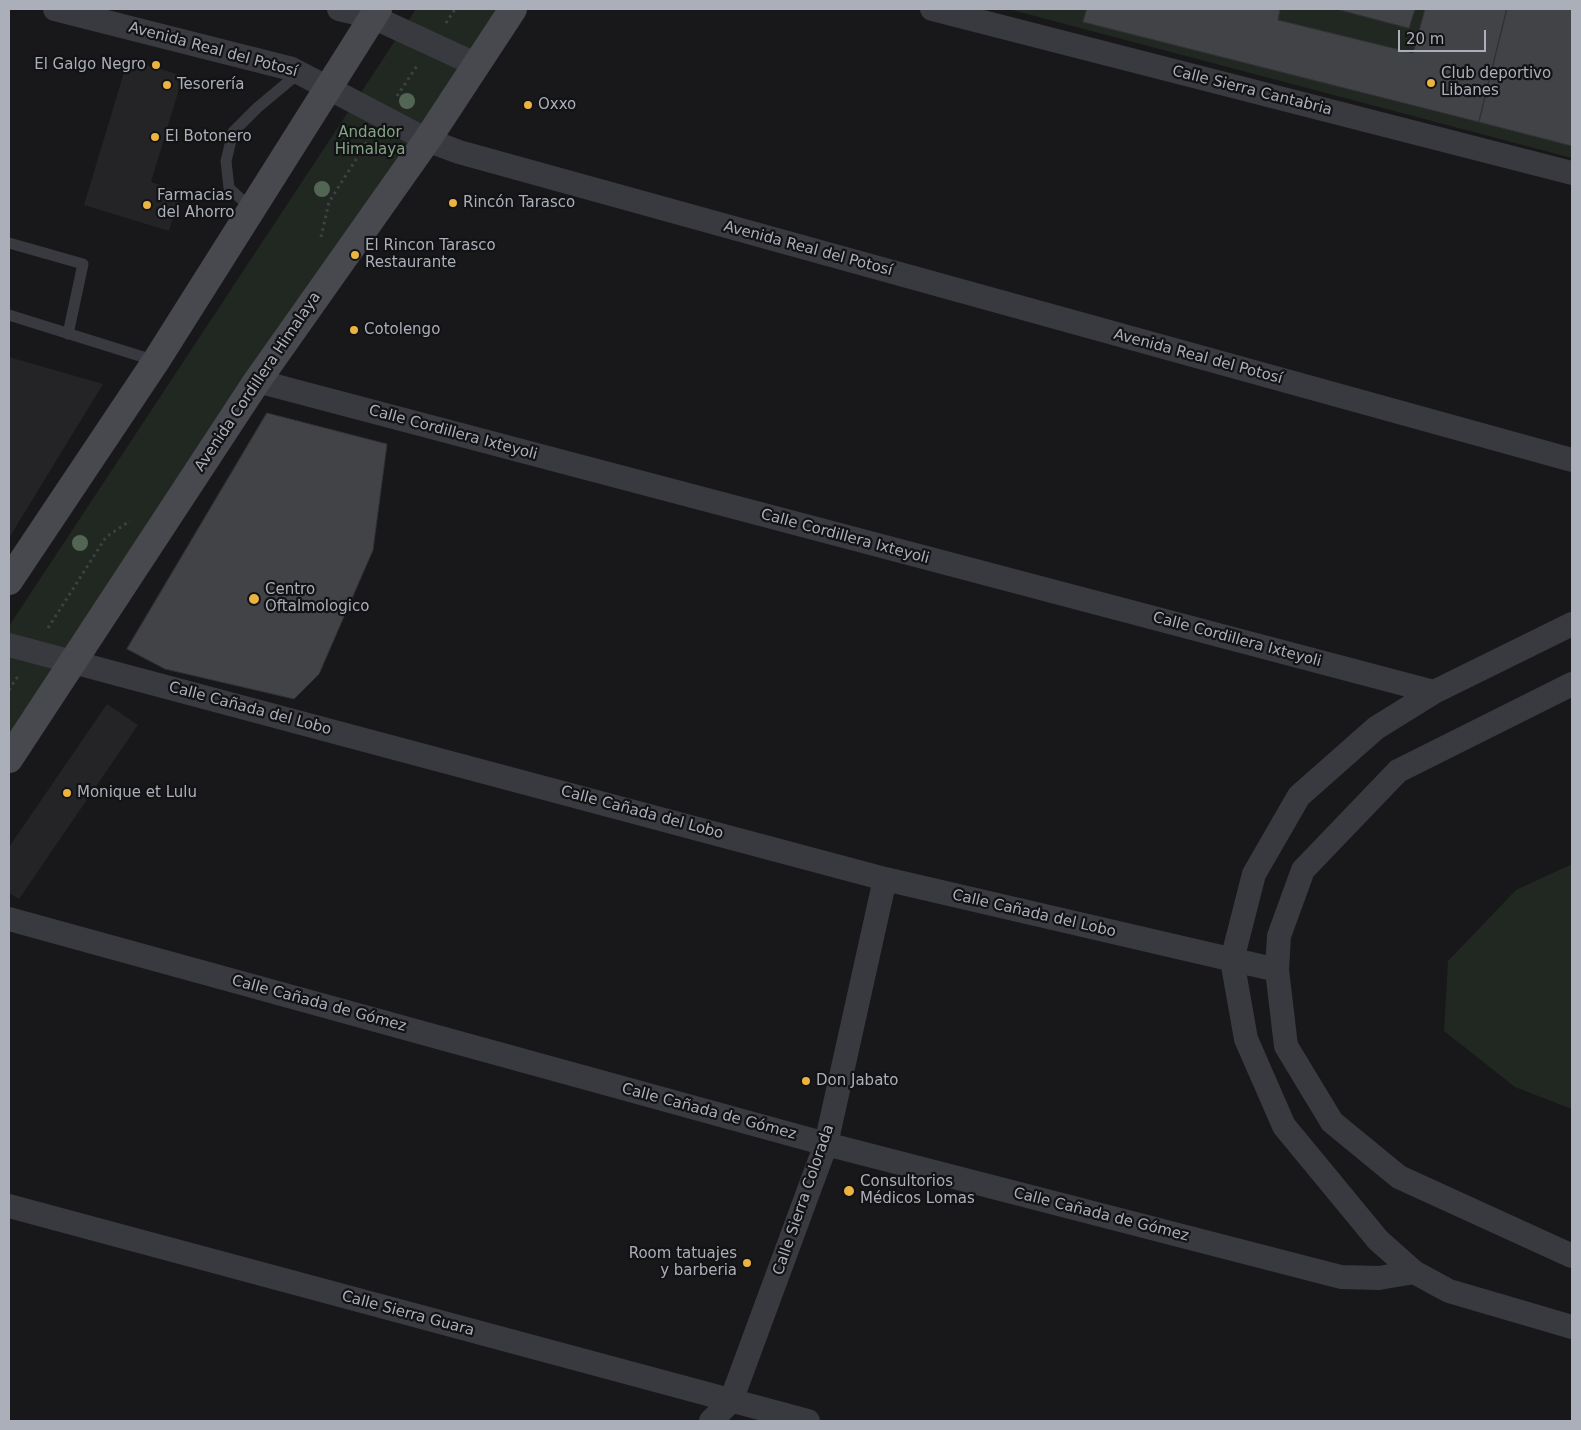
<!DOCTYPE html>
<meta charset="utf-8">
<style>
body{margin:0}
#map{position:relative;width:1581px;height:1430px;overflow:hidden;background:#18181a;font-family:"DejaVu Sans",sans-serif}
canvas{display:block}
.frame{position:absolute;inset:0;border:10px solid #abafb9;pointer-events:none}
.scale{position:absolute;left:1398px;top:30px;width:88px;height:22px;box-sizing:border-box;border:2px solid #abafb9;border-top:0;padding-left:6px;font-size:15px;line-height:18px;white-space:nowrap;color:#abafb9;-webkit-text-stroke:4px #131315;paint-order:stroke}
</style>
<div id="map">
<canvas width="1581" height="1430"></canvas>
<div class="frame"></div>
<div class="scale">20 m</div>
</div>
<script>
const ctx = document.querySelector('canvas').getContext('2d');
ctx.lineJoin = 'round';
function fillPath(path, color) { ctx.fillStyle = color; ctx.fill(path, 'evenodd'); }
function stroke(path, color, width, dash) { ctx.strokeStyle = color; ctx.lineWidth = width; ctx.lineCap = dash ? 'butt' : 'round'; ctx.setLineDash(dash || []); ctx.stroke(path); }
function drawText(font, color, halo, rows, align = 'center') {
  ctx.font = font + ' "DejaVu Sans",sans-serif'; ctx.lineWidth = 4.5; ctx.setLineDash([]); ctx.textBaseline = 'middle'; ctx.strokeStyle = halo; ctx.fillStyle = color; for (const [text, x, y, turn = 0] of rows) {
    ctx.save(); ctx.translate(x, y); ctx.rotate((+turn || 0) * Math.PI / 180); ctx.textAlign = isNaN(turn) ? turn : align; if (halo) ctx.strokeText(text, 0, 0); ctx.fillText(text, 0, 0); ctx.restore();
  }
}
fillPath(new Path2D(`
 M128 59 183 76 151 182 181 192 169 231 84 205Z
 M9 357 103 384 9 538Z
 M107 704 138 725 19 899 9 893V847Z`), '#242427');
fillPath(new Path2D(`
 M416 9H499L9 750V626Z
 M1008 9H1572V158Z
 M1572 864V1109L1515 1087 1444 1031 1448 961 1516 890Z`), '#202821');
const building = new Path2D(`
 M1087 9H1280L1278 20 1413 53 1425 9H1507L1479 122 1083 22Z
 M1336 9H1415L1409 28Z
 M1507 9H1572V146L1479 122Z
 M267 413 387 444 373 550 319 674 294 699 165 669 127 649Z`);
fillPath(building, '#424347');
stroke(building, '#323236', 1);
stroke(new Path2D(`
 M446 23 455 9
 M397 96 417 66
 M321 237 329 202 369 139
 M48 628 106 537 130 521
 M9 690 18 676`), '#3f4146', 3, [2.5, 4]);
stroke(new Path2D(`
 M252 209 229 188 226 161 233 132 257 108 300 72
 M9 243 83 264 68 334
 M9 315 156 361`), '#393a3f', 11);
stroke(new Path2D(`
 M55 9 292 69 427 140 459 152 1572 460
 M339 9 373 17 477 65
 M932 9 1572 173
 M257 381 1434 692
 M1572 624 1434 692 1376 728 1299 796 1254 874 1232 960 1246 1039 1284 1126 1378 1240 1414 1272 1449 1291 1572 1327
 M9 645 885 879 1277 970
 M1572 684 1398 771 1303 870 1279 936 1277 970 1286 1046 1332 1122 1399 1177 1572 1256
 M9 919 826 1144 1341 1277 1379 1278 1414 1272
 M9 1206 808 1421
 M711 1421 731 1401 826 1144 885 879`), '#393a3f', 24);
stroke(new Path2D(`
 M9 581 156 361 378 9
 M9 759 257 381 427 140 513 9`), '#47494f', 28);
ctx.fillStyle = '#536555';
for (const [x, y] of [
 [407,101],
 [322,189],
 [80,543]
]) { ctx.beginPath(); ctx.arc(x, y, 8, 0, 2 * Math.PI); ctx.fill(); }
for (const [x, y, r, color] of [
 [156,65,5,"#ebb33f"],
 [1431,83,5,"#ebb33f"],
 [167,85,5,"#ebb33f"],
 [528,105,5,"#ebb33f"],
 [155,137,5,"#ebb33f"],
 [453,203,5,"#ebb33f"],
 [147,205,5,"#ebb33f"],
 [355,255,5,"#ebb33f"],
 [354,330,5,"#ebb33f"],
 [254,599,6,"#ebb33f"],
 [67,793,5,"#ebb33f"],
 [806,1081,5,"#ebb33f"],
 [849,1191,6,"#ebb33f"],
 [747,1263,5,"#ebb33f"]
]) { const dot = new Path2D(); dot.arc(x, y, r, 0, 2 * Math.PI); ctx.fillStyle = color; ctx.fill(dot); stroke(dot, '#131315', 2); }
drawText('15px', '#abafb9', '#131315', [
 ["Avenida Real del Potosí",213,50,15],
 ["Calle Sierra Cantabria",1252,91,14],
 ["Avenida Real del Potosí",808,249,15],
 ["Avenida Real del Potosí",1198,357,15],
 ["Avenida Cordillera Himalaya",258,382,-56],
 ["Calle Cordillera Ixteyoli",453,433,15],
 ["Calle Cordillera Ixteyoli",845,537,15],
 ["Calle Cordillera Ixteyoli",1237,640,15],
 ["Calle Cañada del Lobo",250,709,15],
 ["Calle Cañada del Lobo",642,813,15],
 ["Calle Cañada del Lobo",1034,914,13],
 ["Calle Cañada de Gómez",319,1004,15],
 ["Calle Cañada de Gómez",709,1112,15],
 ["Calle Sierra Colorada",804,1200,-71],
 ["Calle Cañada de Gómez",1101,1215,14],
 ["Calle Sierra Guara",408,1314,15]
]);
drawText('15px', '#abafb9', '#131315', [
 ["El Galgo Negro",146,65,"right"],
 ["Club deportivo",1441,74],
 ["Libanes",1441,91],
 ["Tesorería",177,85],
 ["Oxxo",538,105],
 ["El Botonero",165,137],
 ["Farmacias",157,196],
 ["del Ahorro",157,213],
 ["Rincón Tarasco",463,203],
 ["El Rincon Tarasco",365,246],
 ["Restaurante",365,263],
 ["Cotolengo",364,330],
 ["Centro",265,590],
 ["Oftalmologico",265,607],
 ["Monique et Lulu",77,793],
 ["Don Jabato",816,1081],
 ["Consultorios",860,1182],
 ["Médicos Lomas",860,1199],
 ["Room tatuajes",737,1254,"right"],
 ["y barberia",737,1271,"right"]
], 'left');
drawText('15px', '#83a485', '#131315', [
 ["Andador",370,133],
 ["Himalaya",370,150]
]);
</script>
